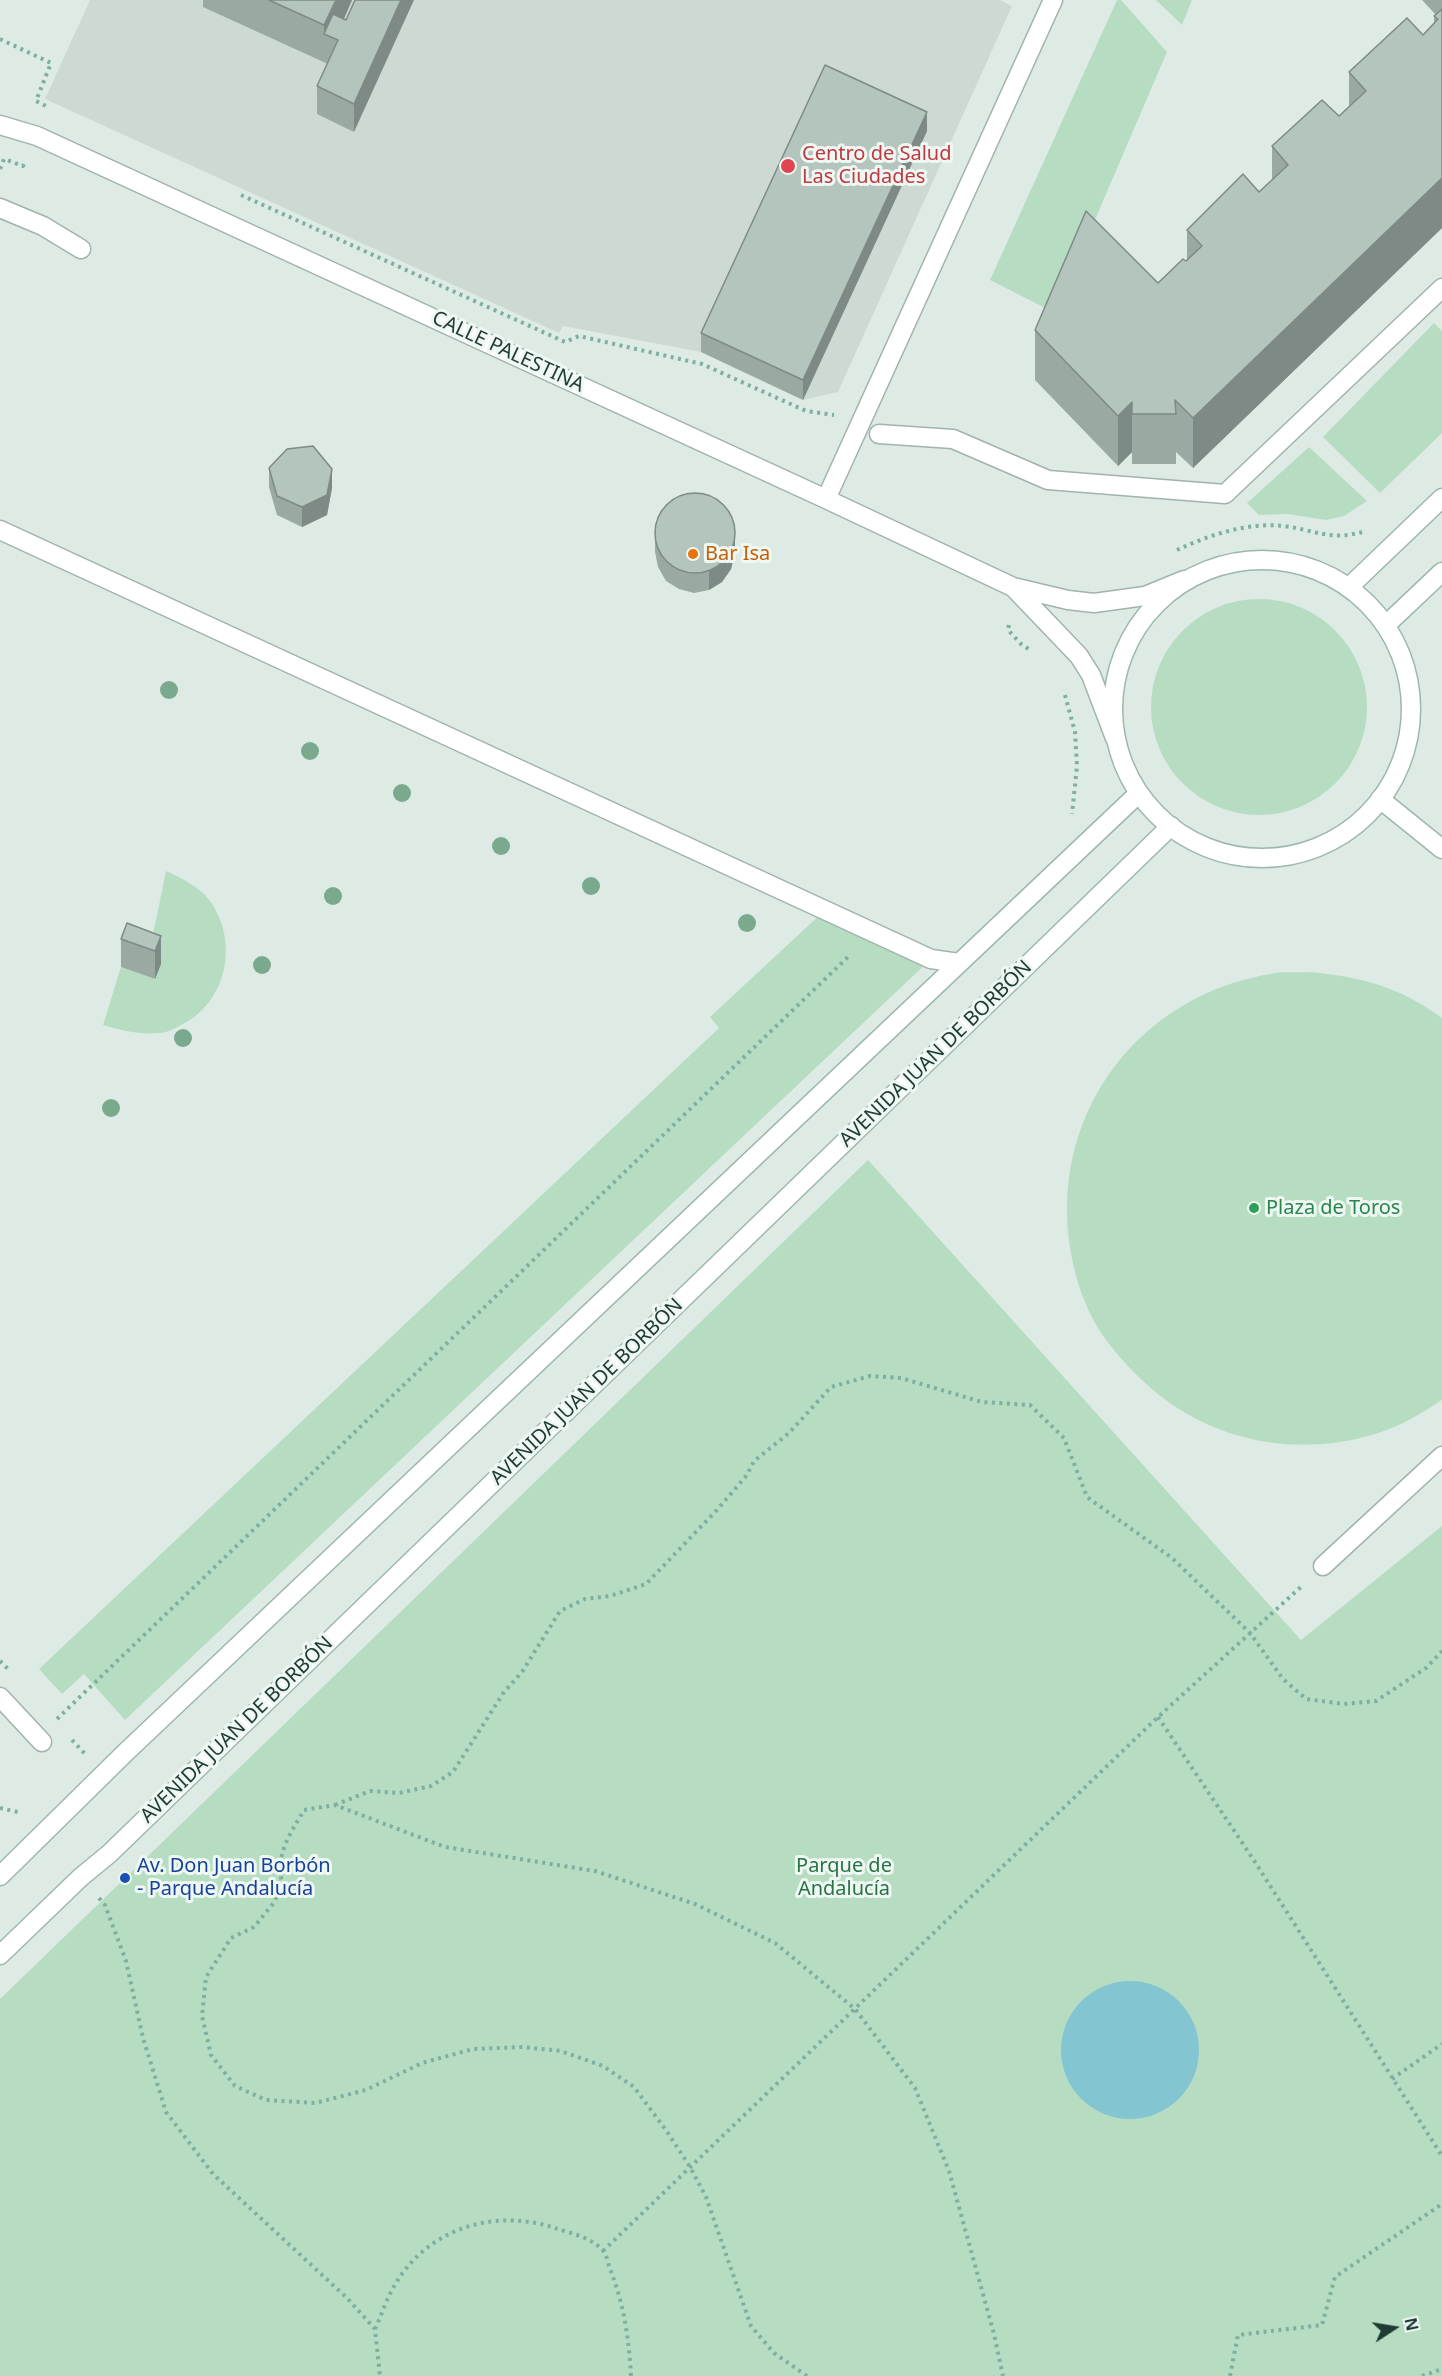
<!DOCTYPE html>
<meta charset="utf-8">
<style>
body{margin:0}
#map{position:relative;width:1442px;height:2376px;overflow:hidden;background:#deebe5;font-family:"Noto Sans",sans-serif}
canvas{display:block}
.north{position:absolute;left:1364px;top:2298px;width:60px;height:60px;-webkit-text-stroke:4px #eff7f3;paint-order:stroke;rotate:78deg;font-size:16px;font-weight:700;line-height:24px;text-align:center;color:#1f3b34}
.north::after{content:'';display:block;margin:auto;width:21px;height:27px;background:#1f3b34;clip-path:polygon(50% 0,100% 100%,50% 72%,0 100%)}
</style>
<div id="map">
<canvas width="1442" height="2376"></canvas>
<div class="north">N</div>
</div>
<script>
const ctx = document.querySelector('canvas').getContext('2d');
ctx.lineJoin = 'round';
function fillPath(path, color) { ctx.fillStyle = color; ctx.fill(path, 'evenodd'); }
function stroke(path, color, width, dash) { ctx.strokeStyle = color; ctx.lineWidth = width; ctx.lineCap = dash ? 'butt' : 'round'; ctx.setLineDash(dash || []); ctx.stroke(path); }
function drawText(font, color, halo, rows, align = 'center') {
  ctx.font = font + ' "Noto Sans",sans-serif'; ctx.lineWidth = 6; ctx.setLineDash([]); ctx.textBaseline = 'middle'; ctx.strokeStyle = halo; ctx.fillStyle = color; for (const [text, x, y, turn = 0] of rows) {
    ctx.save(); ctx.translate(x, y); ctx.rotate((+turn || 0) * Math.PI / 180); ctx.textAlign = isNaN(turn) ? turn : align; if (halo) ctx.strokeText(text, 0, 0); ctx.fillText(text, 0, 0); ctx.restore();
  }
}
fillPath(new Path2D(`
 M90 0H1000L1012 6 838 392 803 400 701 352 563 326 559 333 45 99Z`), '#cddad4');
fillPath(new Path2D(`
 M1117 0H1121L1167 52 1055 313 990 280Z
 M1156 0H1192L1182 25Z
 M1434 323 1442 331V433L1380 493 1323 437Z
 M1309 447 1367 501 1344 516 1326 520 1288 514 1259 515 1247 503Z
 M1151 707a108 108 0 1 1 216 0a108 108 0 1 1-216 0Z
 M166 871C179 877 194 884 205 895 240 934 230 1000 183 1024 177 1027 172 1030 166 1032 144 1036 124 1031 103 1025L121 967 155 979 148 959Z
 M824 911 931 959 125 1720 84 1674 62 1694 39 1669 719 1028 710 1017Z
 M1311 972C1362 977 1400 987 1442 1018V1400C1422 1413 1401 1426 1378 1433 1295 1460 1204 1440 1142 1380 1120 1359 1097 1333 1086 1304 1027 1156 1113 1001 1270 974 1283 971 1298 973 1311 972Z
 M868 1160 1301 1640 1442 1526V2376H0V1999Z`), '#b6ddc1');
fillPath(new Path2D(`
 M1061 2050a69 69 0 1 1 138 0a69 69 0 1 1-138 0Z`), '#84c5d2');
const lane = new Path2D(`
 M0 208 43 226 81 249
 M1323 1566 1442 1456
 M0 1697 42 1742`);
const street = new Path2D(`
 M0 125 37 136 826 499 1013 587 1068 600 1094 603 1145 596 1184 580
 M879 434 953 439 1048 480 1225 494 1442 288
 M826 499 1053 0
 M0 530 931 959 959 963
 M1014 588 1079 656 1091 675 1115 738`);
const secondary = new Path2D(`
 M1113 709a149 149 0 1 1 298 0a149 149 0 1 1-298 0Z
 M1349 587 1442 498
 M1386 625 1442 572
 M1380 799 1442 849
 M0 1876 126 1752 1139 793
 M0 1955 81 1877 109 1854 1171 826`);
stroke(lane, '#a1b3ac', 21);
stroke(street, '#a1b3ac', 21);
stroke(secondary, '#9db7ae', 21);
stroke(new Path2D(`
 M0 39 51 63 36 101 48 107
 M0 169 4 159 23 166 25 162
 M241 195 565 342 579 336 702 364 806 411 834 415
 M1177 550C1209 535 1248 522 1284 526 1314 530 1331 541 1362 532
 M1009 625 1008 630 1021 644 1030 650
 M1065 695 1075 732 1077 766 1072 814
 M0 1661 8 1669
 M1158 1717 1255 1862 1442 2156
 M57 1719 851 954
 M72 1740 85 1754
 M335 1805 370 1791 399 1793 431 1786 453 1772 504 1692 522 1672 560 1611 585 1599 610 1596 646 1584 717 1510 747 1475 754 1461 789 1433 831 1387 870 1376 901 1378 982 1402 1030 1405 1064 1438 1087 1497 1172 1558 1250 1633 1283 1679 1306 1699 1344 1704 1376 1701 1426 1668 1442 1651
 M0 1808 22 1813
 M99 1898 105 1905 126 1961 143 2038 166 2112 213 2174 347 2298 375 2329 380 2376
 M1392 2079 1442 2044
 M603 2251 1158 1717 1303 1585
 M375 2329C382 2314 387 2297 396 2283 429 2228 495 2208 555 2228 570 2233 594 2238 604 2252 607 2256 608 2264 610 2269 624 2304 629 2339 631 2376
 M807 2376 774 2353 751 2326 706 2197 690 2167 668 2133 634 2087 603 2066 561 2051 523 2047 473 2049 422 2063 366 2090 315 2103 266 2100 235 2086 211 2055 202 2016 206 1977 231 1938 254 1927 272 1905 283 1886C274 1856 289 1836 304 1810L335 1805 445 1847 595 1871 695 1904 775 1943 855 2009 915 2088 949 2171 994 2334 1003 2376
 M1230 2376 1238 2335 1322 2325 1335 2277 1442 2204
 M1422 2376 1442 2369`), '#7eafa0', 4, [3, 4.5]);
stroke(lane, '#fff', 18);
stroke(street, '#fff', 18);
stroke(secondary, '#fff', 18);
ctx.fillStyle = '#7aa98e';
for (const [x, y] of [
 [169,690],
 [310,751],
 [402,793],
 [501,846],
 [591,886],
 [333,896],
 [747,923],
 [262,965],
 [183,1038],
 [111,1108]
]) { ctx.beginPath(); ctx.arc(x, y, 9, 0, 2 * Math.PI); ctx.fill(); }
fillPath(new Path2D(`
 M203 0H352L344 19 346 20 355 0 354 132 317 114V86L328 64 203 7Z
 M1422 0H1442V228L1193 468 1176 452V464H1132V452L1118 466 1035 380V330L1158 283 1187 261V230L1259 192 1272 180V146L1339 116 1349 107V72L1423 35 1434 24V16L1436 15Z
 M927 131 803 400 701 352V333Z
 M269 468 332 488 327 515 302 527 277 515 269 487Z
 M655 533 735 553 731 569 722 582 709 590 694 593 679 589 666 581 658 567 655 552Z
 M161 936V964L155 979 121 967V939Z`), '#9ba9a3');
fillPath(new Path2D(`
 M336 0H352L335 39 324 34V25Z
 M401 0H414L354 132V104Z
 M927 112V131L803 400V380Z
 M1442 178V228L1193 468V418Z
 M1132 402V452L1118 466V416Z
 M332 469V488L327 515 302 527V507Z
 M735 534V553L731 569 722 582 709 590V571Z
 M161 936V964L155 979V951Z`), '#7e8a85');
const building = new Path2D(`
 M269 0H336L324 25Z
 M355 0H401L354 104 317 86 338 40 324 34 333 14 346 20Z
 M1442 9V178L1193 418 1175 400 1176 414H1132V402L1118 416 1035 330 1086 211 1158 283 1183 259 1186 261 1202 246 1187 230 1243 174 1259 192 1288 165 1272 146 1322 100 1339 116 1366 91 1349 72 1407 18 1423 35 1438 19 1434 16Z
 M825 65 927 112 803 380 701 333Z
 M313 446 332 469 327 495 302 507 277 496 269 468 287 449Z
 M655 533a40 40 0 1 1 80 0a40 40 0 1 1-80 0Z
 M127 923 161 936 155 951 121 939Z`);
fillPath(building, '#b4c5be');
stroke(building, '#7e8a85', 1.5);
for (const [x, y, r, color] of [
 [788,166,8,"#e0444e"],
 [693,554,6,"#e8710a"],
 [1254,1208,6,"#2e9e5b"],
 [125,1878,6,"#1a4fb4"]
]) { const dot = new Path2D(); dot.arc(x, y, r, 0, 2 * Math.PI); ctx.fillStyle = color; ctx.fill(dot); stroke(dot, '#eff7f3', 2); }
drawText('20px', '#be3a42', '#eff7f3', [
 ["Centro de Salud",802,154],
 ["Las Ciudades",802,177]
], 'left');
drawText('20px', '#1f3b34', '#eff7f3', [
 ["CALLE PALESTINA",508,352,25],
 ["AVENIDA JUAN DE BORBÓN",936,1054,-44],
 ["AVENIDA JUAN DE BORBÓN",587,1392,-44],
 ["AVENIDA JUAN DE BORBÓN",237,1730,-44]
]);
drawText('20px', '#c56008', '#eff7f3', [
 ["Bar Isa",705,554]
], 'left');
drawText('20px', '#27864d', '#eff7f3', [
 ["Plaza de Toros",1266,1208]
], 'left');
drawText('20px', '#164399', '#eff7f3', [
 ["Av. Don Juan Borbón",137,1866],
 ["- Parque Andalucía",137,1889]
], 'left');
drawText('20px', '#287346', '#eff7f3', [
 ["Parque de",844,1866],
 ["Andalucía",844,1889]
]);
</script>
